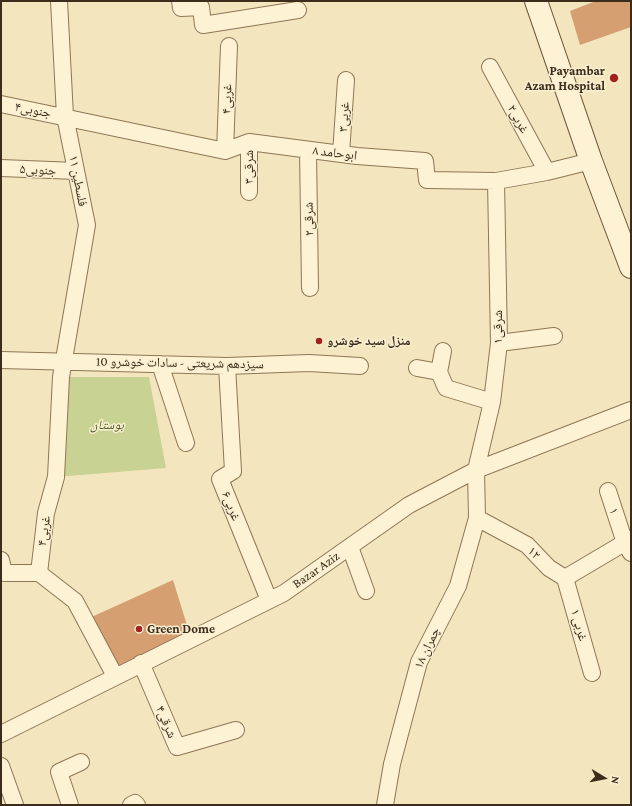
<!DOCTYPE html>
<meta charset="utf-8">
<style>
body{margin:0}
#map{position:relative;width:632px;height:806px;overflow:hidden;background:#f3e6bf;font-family:"Crimson Pro",serif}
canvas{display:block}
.frame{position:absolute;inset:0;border:2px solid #3c2c1b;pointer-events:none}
.north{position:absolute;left:584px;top:758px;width:40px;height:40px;-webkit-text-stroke:3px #f9efd0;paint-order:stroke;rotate:100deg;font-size:11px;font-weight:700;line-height:16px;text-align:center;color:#3c2c1b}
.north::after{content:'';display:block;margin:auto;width:14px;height:18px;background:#3c2c1b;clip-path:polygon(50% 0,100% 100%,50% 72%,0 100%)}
</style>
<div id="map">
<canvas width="632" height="806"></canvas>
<div class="frame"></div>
<div class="north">N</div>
</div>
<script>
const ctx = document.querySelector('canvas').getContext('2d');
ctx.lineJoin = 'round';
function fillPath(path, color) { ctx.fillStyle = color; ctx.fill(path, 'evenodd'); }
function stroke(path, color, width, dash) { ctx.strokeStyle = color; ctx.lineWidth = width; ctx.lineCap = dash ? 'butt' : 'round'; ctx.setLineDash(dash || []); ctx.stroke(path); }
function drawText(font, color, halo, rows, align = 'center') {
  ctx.font = font + ' "Crimson Pro","Noto Naskh Arabic",serif'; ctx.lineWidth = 3; ctx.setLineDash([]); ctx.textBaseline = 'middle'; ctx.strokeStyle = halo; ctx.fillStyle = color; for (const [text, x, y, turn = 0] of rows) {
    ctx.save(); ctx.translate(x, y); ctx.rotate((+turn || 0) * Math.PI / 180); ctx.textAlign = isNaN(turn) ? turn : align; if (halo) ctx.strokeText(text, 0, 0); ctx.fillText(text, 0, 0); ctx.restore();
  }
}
fillPath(new Path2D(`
 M61 377H149L166 468 56 477Z`), '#c8d292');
fillPath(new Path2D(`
 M596 1H631V27L580 45 570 11Z
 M173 580 191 638 115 676 85 620Z`), '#d59f71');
const minor = new Path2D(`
 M59 1 65 116 87 225 61 377 56 477 46 513 39 573 75 601 115 676
 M180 1 181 8 201 7 203 25 298 10
 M490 67 547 172
 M1 104 225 151 249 142 357 156 425 161 427 180 496 181 547 172 591 161
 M249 142V192
 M308 150 310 288
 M225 151 229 46
 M341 154 346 80
 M1 168 76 171
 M496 181 499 343 492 402 476 470 477 518 527 545 549 568 565 578 631 539
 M499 343 554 336
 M1 360 227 366 309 363 360 366
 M160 364 186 443
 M227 366 233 471 220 479 269 600
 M417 368 439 372 446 388 492 402
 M439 372 443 351
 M608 491 625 543 631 553
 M350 547 366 591
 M1 560 4 573H39
 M565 578 592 673
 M141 663 177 747 236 730
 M1 734 284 593 409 505 476 470 631 410
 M1 766 15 805
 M70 805 59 772 81 762
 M131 805 135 803 137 805
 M385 805 392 764 419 662 458 586 477 518`);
const secondary = new Path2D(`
 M536 1 591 161 631 267`);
stroke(minor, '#8e7655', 18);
stroke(secondary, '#705638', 24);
stroke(minor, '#fdf2d4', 16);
stroke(secondary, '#fdf2d4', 22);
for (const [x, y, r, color] of [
 [614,78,5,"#a4221e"],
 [319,341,4,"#a4221e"],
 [139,629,4,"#a4221e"]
]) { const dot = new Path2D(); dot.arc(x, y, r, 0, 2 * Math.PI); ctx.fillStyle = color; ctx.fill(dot); stroke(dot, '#f9efd0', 1.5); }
drawText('bold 13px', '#3c2c1b', '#f9efd0', [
 ["Payambar",605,71,"right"],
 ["Azam Hospital",605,86,"right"],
 ["منزل سید خوشرو",327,341],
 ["Green Dome",147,629]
], 'left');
drawText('13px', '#3c2c1b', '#f9efd0', [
 ["غربی۴",227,99,-88],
 ["جنوبی۴",33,110,11],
 ["غربی۳",344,117,-86],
 ["غربی۲",518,119,61],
 ["ابوحامد ۸",335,153,7],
 ["شرقی۳",249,167,-90],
 ["جنوبی۵",38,170,3],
 ["فلسطین ۱۱",78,181,79],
 ["شرقی۲",309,219,-91],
 ["شرقی۱",498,327,-90],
 ["سیزدهم شریعتی - سادات خوشرو 10",180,363,1],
 ["غربی۶",231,506,68],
 ["۱",614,511,72],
 ["غربی۴",44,531,-82],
 ["۱۲",534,553,46],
 ["Bazar Aziz",316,570,-35],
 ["۱ غربی",579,625,74],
 ["چمران ۱۸",427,648,-65],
 ["شرقی۴",166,722,67]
]);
drawText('italic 13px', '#495b20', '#f9efd0', [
 ["بوستان",107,425]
]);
</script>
